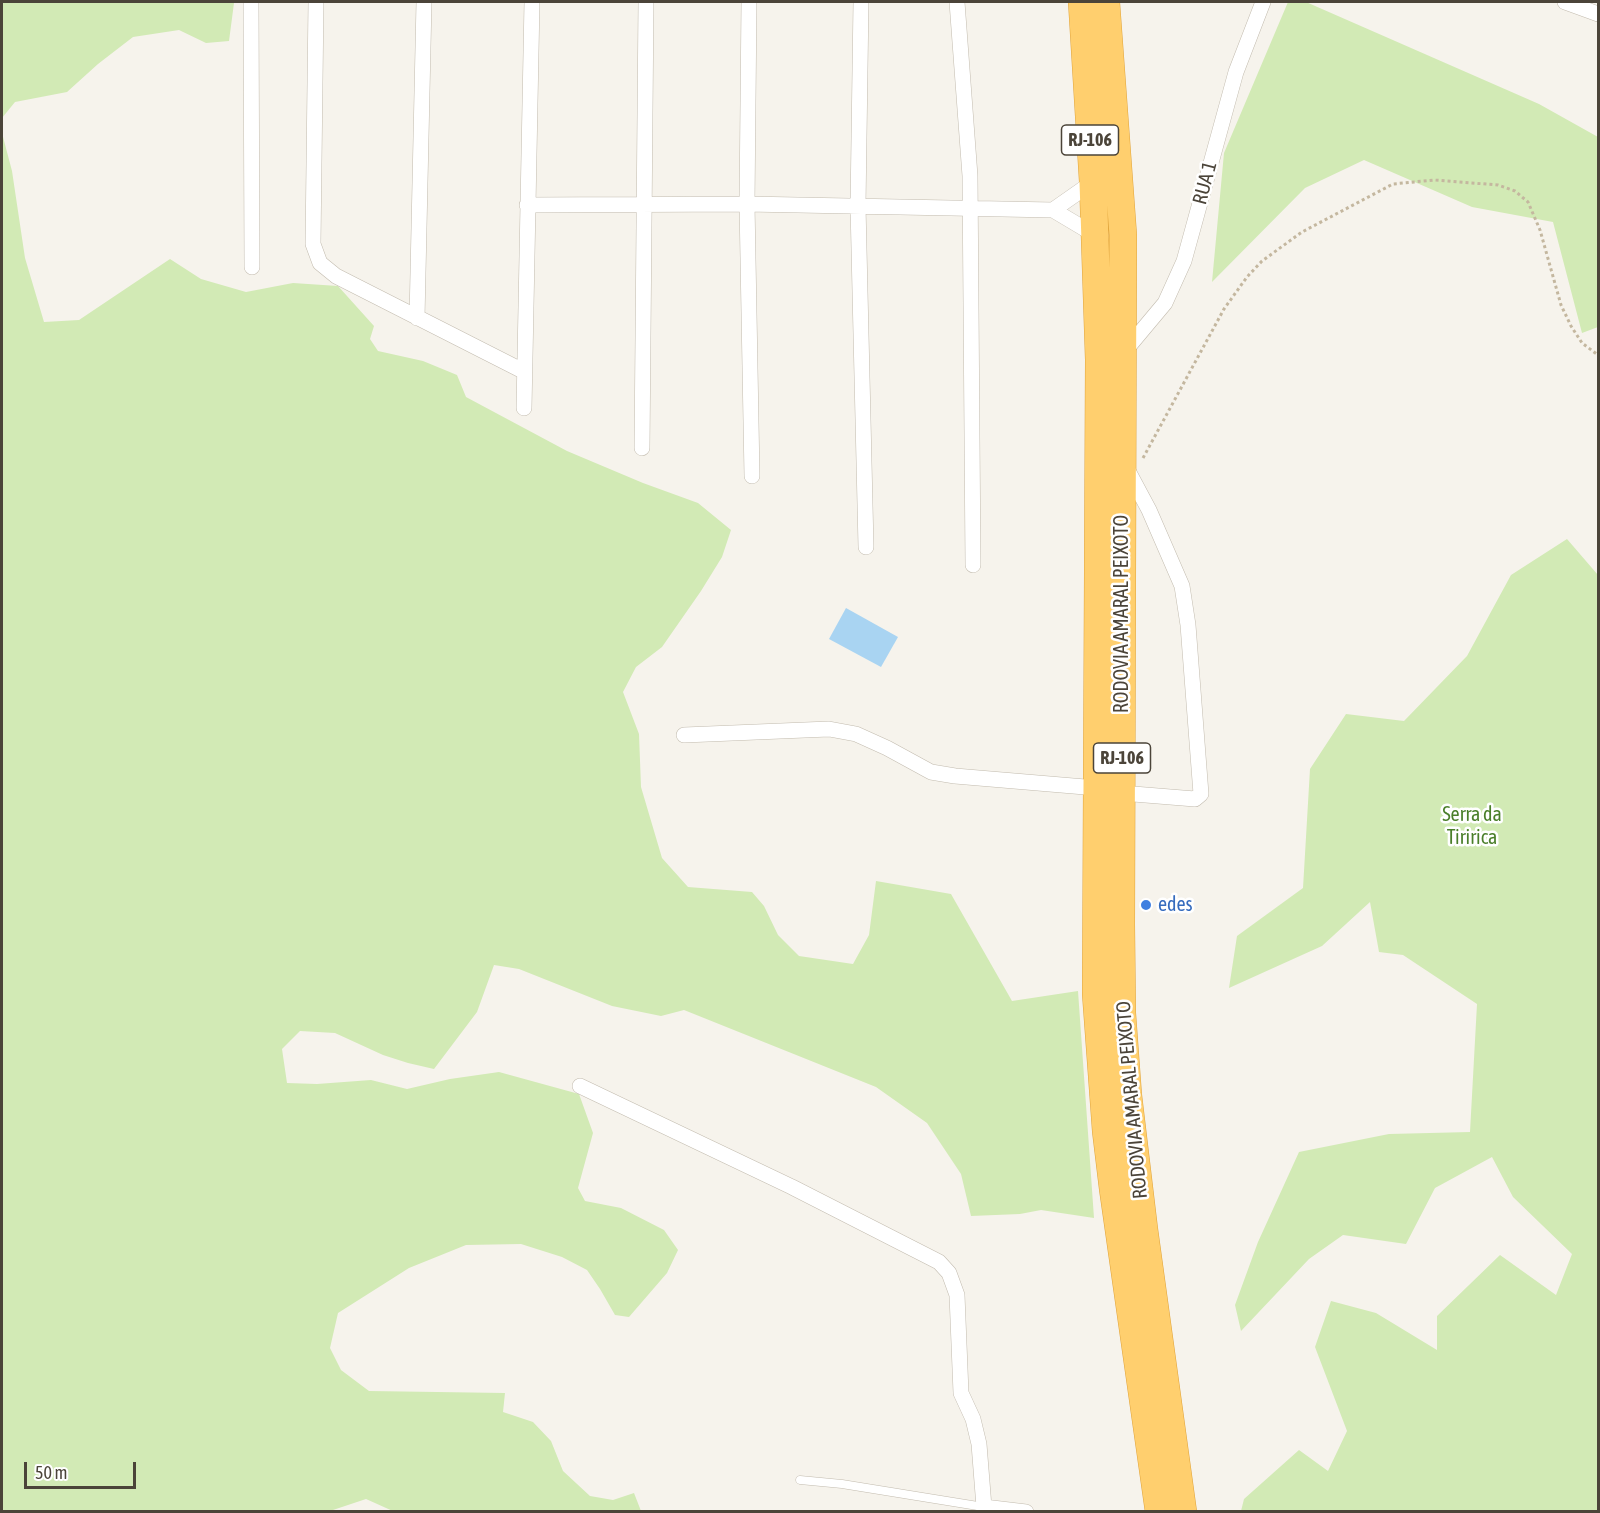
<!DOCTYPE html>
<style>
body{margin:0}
#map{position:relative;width:1600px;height:1513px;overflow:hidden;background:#f6f3ec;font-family:"Asap Condensed",sans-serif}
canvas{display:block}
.frame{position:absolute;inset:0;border:3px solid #4b4439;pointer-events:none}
.scale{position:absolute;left:24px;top:1462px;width:112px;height:27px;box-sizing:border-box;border:3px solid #4b4439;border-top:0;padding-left:8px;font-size:18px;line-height:21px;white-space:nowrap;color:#4b4439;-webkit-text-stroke:4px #fff;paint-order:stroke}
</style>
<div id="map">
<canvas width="1600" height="1513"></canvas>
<div class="frame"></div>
<div class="scale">50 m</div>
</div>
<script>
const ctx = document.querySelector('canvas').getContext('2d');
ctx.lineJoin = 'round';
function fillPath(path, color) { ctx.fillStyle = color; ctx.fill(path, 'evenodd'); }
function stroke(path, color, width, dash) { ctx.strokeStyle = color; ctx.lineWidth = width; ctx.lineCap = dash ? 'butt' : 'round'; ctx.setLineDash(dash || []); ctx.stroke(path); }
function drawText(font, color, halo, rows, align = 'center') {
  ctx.font = font + ' "Asap Condensed",sans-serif'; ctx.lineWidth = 5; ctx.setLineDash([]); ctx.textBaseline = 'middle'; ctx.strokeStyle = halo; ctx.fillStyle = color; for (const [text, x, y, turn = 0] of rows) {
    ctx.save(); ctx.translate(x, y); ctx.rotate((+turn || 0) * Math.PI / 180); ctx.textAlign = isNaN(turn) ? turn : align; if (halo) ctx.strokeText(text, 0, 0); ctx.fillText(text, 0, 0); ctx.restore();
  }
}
fillPath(new Path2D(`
 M2 2H233L234 3 229 41 206 43 179 30 133 37 98 64 67 92 15 102 2 118Z
 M1288 2H1306L1539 104 1598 137V327L1582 333 1553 222 1472 207 1364 160 1305 188 1212 282 1224 153Z
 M2 133 12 171 25 258 44 322 79 320 170 259 201 279 246 292 293 283 338 286 374 326 370 339 378 351 423 361 457 375 466 397 567 451 643 483 698 503 731 530 722 557 701 591 662 647 636 667 623 692 639 734 641 787 662 858 688 887 752 892 764 906 778 935 799 956 853 964 869 935 876 881 951 894 1012 1001 1078 991 1094 1218 1041 1210 1020 1214 971 1216 961 1174 927 1123 876 1087 684 1010 661 1016 612 1006 519 969 494 965 477 1012 434 1069 408 1063 383 1055 335 1033 300 1031 282 1049 287 1083 317 1084 371 1080 407 1089 450 1079 499 1072 579 1094 593 1133 578 1188 585 1201 621 1208 664 1230 678 1250 667 1273 629 1317 615 1315 600 1289 587 1270 562 1257 521 1244 466 1245 409 1268 338 1313 330 1348 341 1370 369 1391 505 1393 503 1412 533 1422 551 1441 563 1471 590 1496 613 1500 634 1493 641 1511 395 1512 366 1499 327 1512 2 1511Z
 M1567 539 1598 575V1511H1241L1244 1499 1299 1450 1328 1471 1347 1431 1315 1347 1331 1301 1376 1313 1437 1350V1316L1500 1255 1556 1295 1572 1254 1513 1197 1492 1157 1435 1188 1406 1244 1343 1235 1309 1259 1241 1331 1235 1305 1258 1242 1299 1152 1389 1134 1470 1132 1477 1004 1403 955 1379 952 1370 902 1322 946 1229 988 1237 936 1303 888 1310 769 1346 714 1404 721 1467 656 1511 575Z`), '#d2eab5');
fillPath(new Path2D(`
 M846 608 898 637 881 667 829 639Z`), '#a9d4f2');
const lane = new Path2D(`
 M800 1480 842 1484 984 1507`);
const street = new Path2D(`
 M251 2 252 267
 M316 2 313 244 320 263 336 276 523 371
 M749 2 747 204 752 476
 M861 2 858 206 866 547
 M957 2 970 176 973 565
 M1565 2 1598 14
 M1093 182 1053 210 1095 235
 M527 205 747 204 1053 210
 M417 318 424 2
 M1124 352 1165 303 1184 261 1236 72 1263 2
 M524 408 532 2
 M642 448 646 2
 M684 735 829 729 856 734 887 748 931 772 955 776 1097 788
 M1121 793 1195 799 1201 794 1188 625 1182 586 1149 510 1126 467
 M580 1086 792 1187 939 1262 949 1273 957 1295 961 1393 973 1419 979 1444 984 1507
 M984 1512V1507L1026 1512`);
const highway = new Path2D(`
 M1082 2 1093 182 1099 360 1096 994 1106 1131 1113 1189 1159 1512
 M1106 2 1123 235 1121 924 1122 1013 1128 1095 1144 1229 1183 1512`);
stroke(lane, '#c2bbae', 9);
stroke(street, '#c2bbae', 16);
stroke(highway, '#e0a43c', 28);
stroke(new Path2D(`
 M1143 458 1224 309 1247 277 1262 261 1302 232 1393 184 1434 180 1498 185 1515 191 1528 202 1540 230 1561 305 1571 326 1582 343 1598 355`), '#c4b79f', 3, [3, 3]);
stroke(lane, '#fff', 8);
stroke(street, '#fff', 15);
stroke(highway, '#ffcf6e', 27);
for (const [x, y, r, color] of [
 [1146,905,6,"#3f7fe0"]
]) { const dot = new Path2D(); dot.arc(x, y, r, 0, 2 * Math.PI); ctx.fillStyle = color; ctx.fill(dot); stroke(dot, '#fff', 2); }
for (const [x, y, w] of [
 [1090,140,57],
 [1122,758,57]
]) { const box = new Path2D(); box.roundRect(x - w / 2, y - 15, w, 30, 4.5); ctx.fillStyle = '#fff'; ctx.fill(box); stroke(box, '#4b4439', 1.5); }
drawText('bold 18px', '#4b4439', null, [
 ["RJ-106",1090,140],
 ["RJ-106",1122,758]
]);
drawText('20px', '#4b4439', '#fff', [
 ["RUA 1",1205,183,-75],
 ["RODOVIA AMARAL PEIXOTO",1122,614,-90],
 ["RODOVIA AMARAL PEIXOTO",1132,1100,-95]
]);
drawText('20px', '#4a7f2a', '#fff', [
 ["Serra da",1472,815],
 ["Tiririca",1472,838]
]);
drawText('20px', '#366cbe', '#fff', [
 ["edes",1158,905]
], 'left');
</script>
